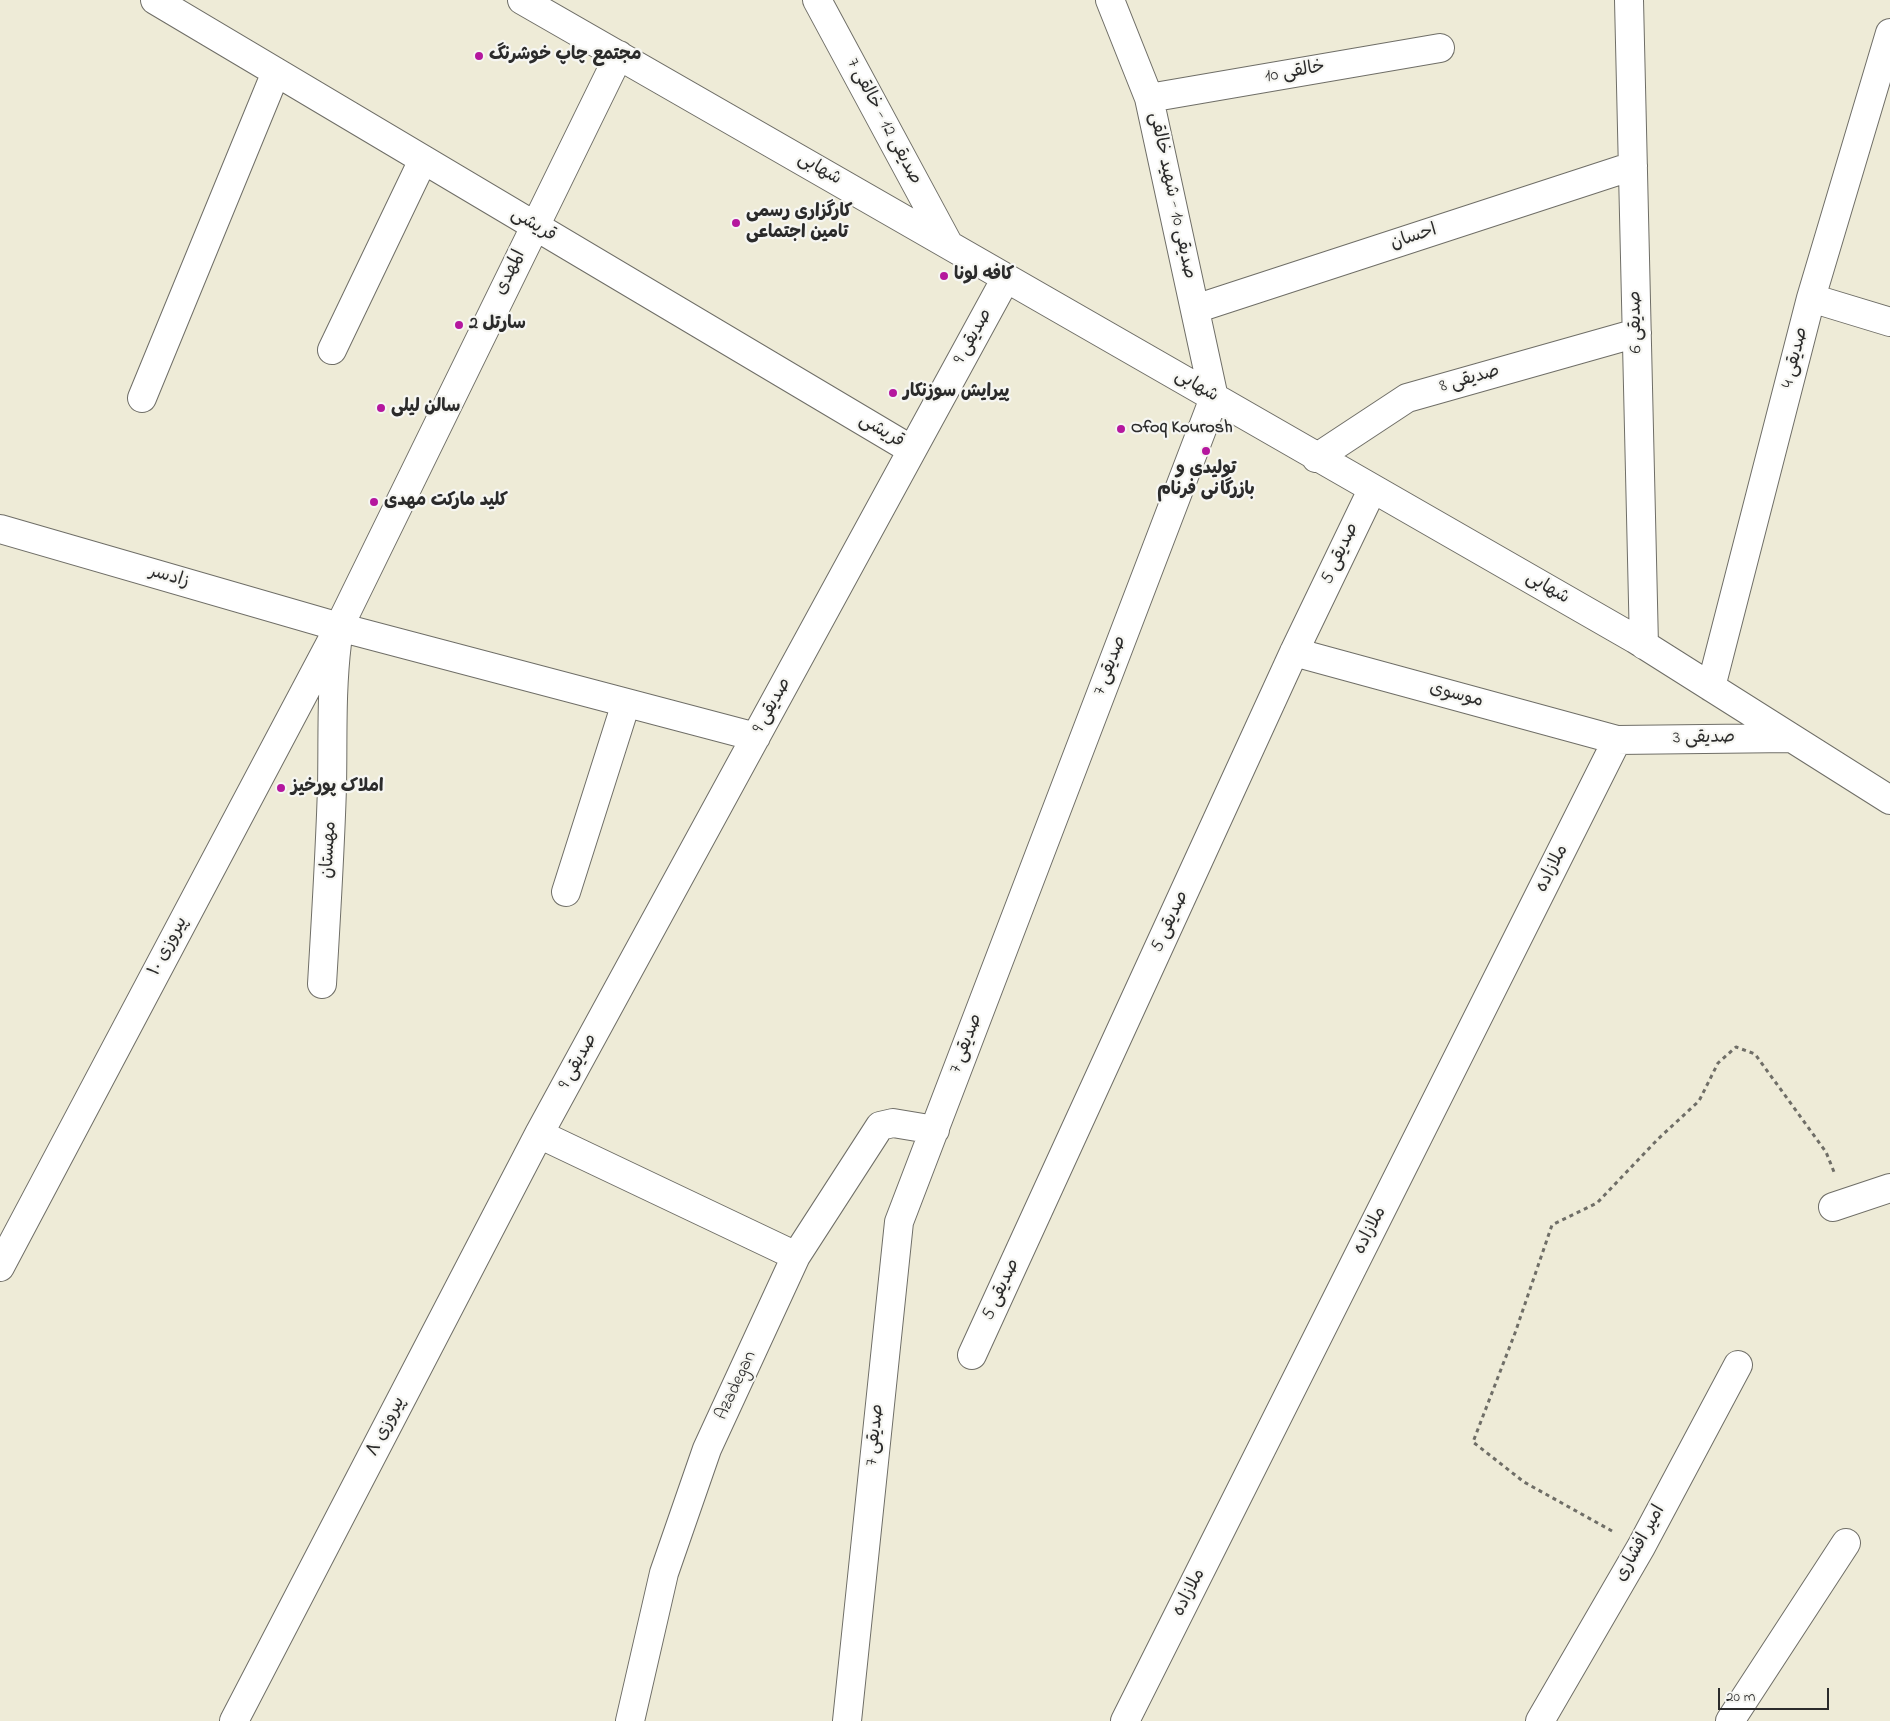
<!DOCTYPE html>
<meta charset="utf-8">
<style>
body{margin:0}
#map{position:relative;width:1890px;height:1721px;overflow:hidden;background:#eeebd7;font-family:"Indie Flower",sans-serif}
canvas{display:block}
.scale{position:absolute;left:1718px;top:1688px;width:111px;height:22px;box-sizing:border-box;border:2px solid #2b2b2b;border-top:0;padding-left:6px;font-size:15px;line-height:18px;white-space:nowrap;color:#2b2b2b;-webkit-text-stroke:4px #f6f6f2;paint-order:stroke}
</style>
<div id="map">
<canvas width="1890" height="1721"></canvas>
<div class="scale">20 m</div>
</div>
<script>
const ctx = document.querySelector('canvas').getContext('2d');
ctx.lineJoin = 'round';
function stroke(path, color, width, dash) { ctx.strokeStyle = color; ctx.lineWidth = width; ctx.lineCap = dash ? 'butt' : 'round'; ctx.setLineDash(dash || []); ctx.stroke(path); }
function drawText(font, color, halo, rows, align = 'center') {
  ctx.font = font + ' "Indie Flower","Playpen Sans Arabic",sans-serif'; ctx.lineWidth = 4.5; ctx.setLineDash([]); ctx.textBaseline = 'middle'; ctx.strokeStyle = halo; ctx.fillStyle = color; for (const [text, x, y, turn = 0] of rows) {
    ctx.save(); ctx.translate(x, y); ctx.rotate((+turn || 0) * Math.PI / 180); ctx.textAlign = isNaN(turn) ? turn : align; if (halo) ctx.strokeText(text, 0, 0); ctx.fillText(text, 0, 0); ctx.restore();
  }
}
const minor = new Path2D(`
 M155 0 912 450
 M522 0 1635 639 1890 800
 M817 0 949 245
 M1629 0 1644 645
 M1149 98 1440 48
 M1811 298 1890 322
 M1195 309 1633 166
 M332 350 423 160
 M142 398 276 72
 M1316 458 1407 398 1637 333
 M0 529 339 627 756 737
 M1294 652 1617 740 1791 738
 M1711 687 1811 298 1890 33
 M566 892 626 703
 M322 984C326 918 330 853 332 787 333 738 331 692 337 643
 M539 1134 796 1256
 M1833 1207 1890 1188
 M0 1267 339 627 619 55
 M972 1355 1294 652 1372 490
 M234 1721 539 1134 1006 278
 M630 1721 664 1573 707 1449 796 1256 880 1126 893 1123 935 1130
 M847 1721 899 1222 1214 398 1149 98 1110 0
 M1125 1721 1617 740
 M1540 1721 1641 1547 1738 1365
 M1730 1721 1846 1543`);
stroke(minor, '#6f6e67', 30);
stroke(new Path2D(`
 M1612 1531 1524 1482 1473 1442 1515 1333 1552 1225 1597 1203 1658 1139 1699 1101 1718 1063 1736 1047 1755 1054 1826 1152 1834 1172`), '#6f6e67', 3, [4, 4]);
stroke(minor, '#fff', 28);
for (const [x, y, r, color] of [
 [479,56,5,"#b5179e"],
 [736,223,5,"#b5179e"],
 [944,276,5,"#b5179e"],
 [459,325,5,"#b5179e"],
 [893,393,5,"#b5179e"],
 [381,408,5,"#b5179e"],
 [1121,429,5,"#b5179e"],
 [1206,451,5,"#b5179e"],
 [374,502,5,"#b5179e"],
 [281,788,5,"#b5179e"]
]) { const dot = new Path2D(); dot.arc(x, y, r, 0, 2 * Math.PI); ctx.fillStyle = color; ctx.fill(dot); stroke(dot, '#f6f6f2', 2); }
drawText('bold 18px', '#2b2b2b', '#f6f6f2', [
 ["مجتمع چاپ خوشرنگ",489,56],
 ["کارگزاری رسمی",746,213],
 ["تامین اجتماعی",746,234],
 ["کافه لونا",954,276],
 ["سارتل 2",469,325],
 ["پیرایش سوزنکار",903,393],
 ["سالن لیلی",391,408],
 ["Ofoq Kourosh",1131,429],
 ["تولیدی و",1206,470,"center"],
 ["بازرگانی فرنام",1206,491,"center"],
 ["کلید مارکت مهدی",384,502],
 ["املاک پورخیز",291,788]
], 'left');
drawText('18px', '#2b2b2b', '#f6f6f2', [
 ["خالقی 10",1295,73,-10],
 ["صدیقی 12 - خالقی 7",883,122,62],
 ["شهابی",819,170,30],
 ["صدیقی 10 - شهید خالقی",1171,196,78],
 ["قریشی",533,226,31],
 ["احسان",1414,238,-18],
 ["المهدی",511,273,-64],
 ["صدیقی 6",1637,322,-91],
 ["صدیقی 9",974,337,-61],
 ["صدیقی 4",1796,358,-76],
 ["صدیقی 8",1470,380,-16],
 ["شهابی",1196,387,30],
 ["قریشی",881,432,31],
 ["صدیقی 5",1341,554,-65],
 ["زادسر",169,578,16],
 ["شهابی",1547,589,30],
 ["صدیقی 7",1111,666,-69],
 ["موسوی",1456,696,15],
 ["صدیقی 9",773,706,-61],
 ["صدیقی 3",1704,739,-1],
 ["مهستان",330,850,-87],
 ["ملازاده",1553,869,-63],
 ["صدیقی 5",1171,922,-65],
 ["پیروزی ١٠",169,947,-62],
 ["صدیقی 7",967,1044,-69],
 ["صدیقی 9",579,1062,-61],
 ["ملازاده",1371,1231,-63],
 ["صدیقی 5",1002,1290,-65],
 ["Azadegan",737,1386,-65],
 ["پیروزی ٨",387,1427,-63],
 ["صدیقی 7",876,1435,-84],
 ["امیر افشاری",1641,1544,-61],
 ["ملازاده",1190,1593,-63]
]);
</script>
